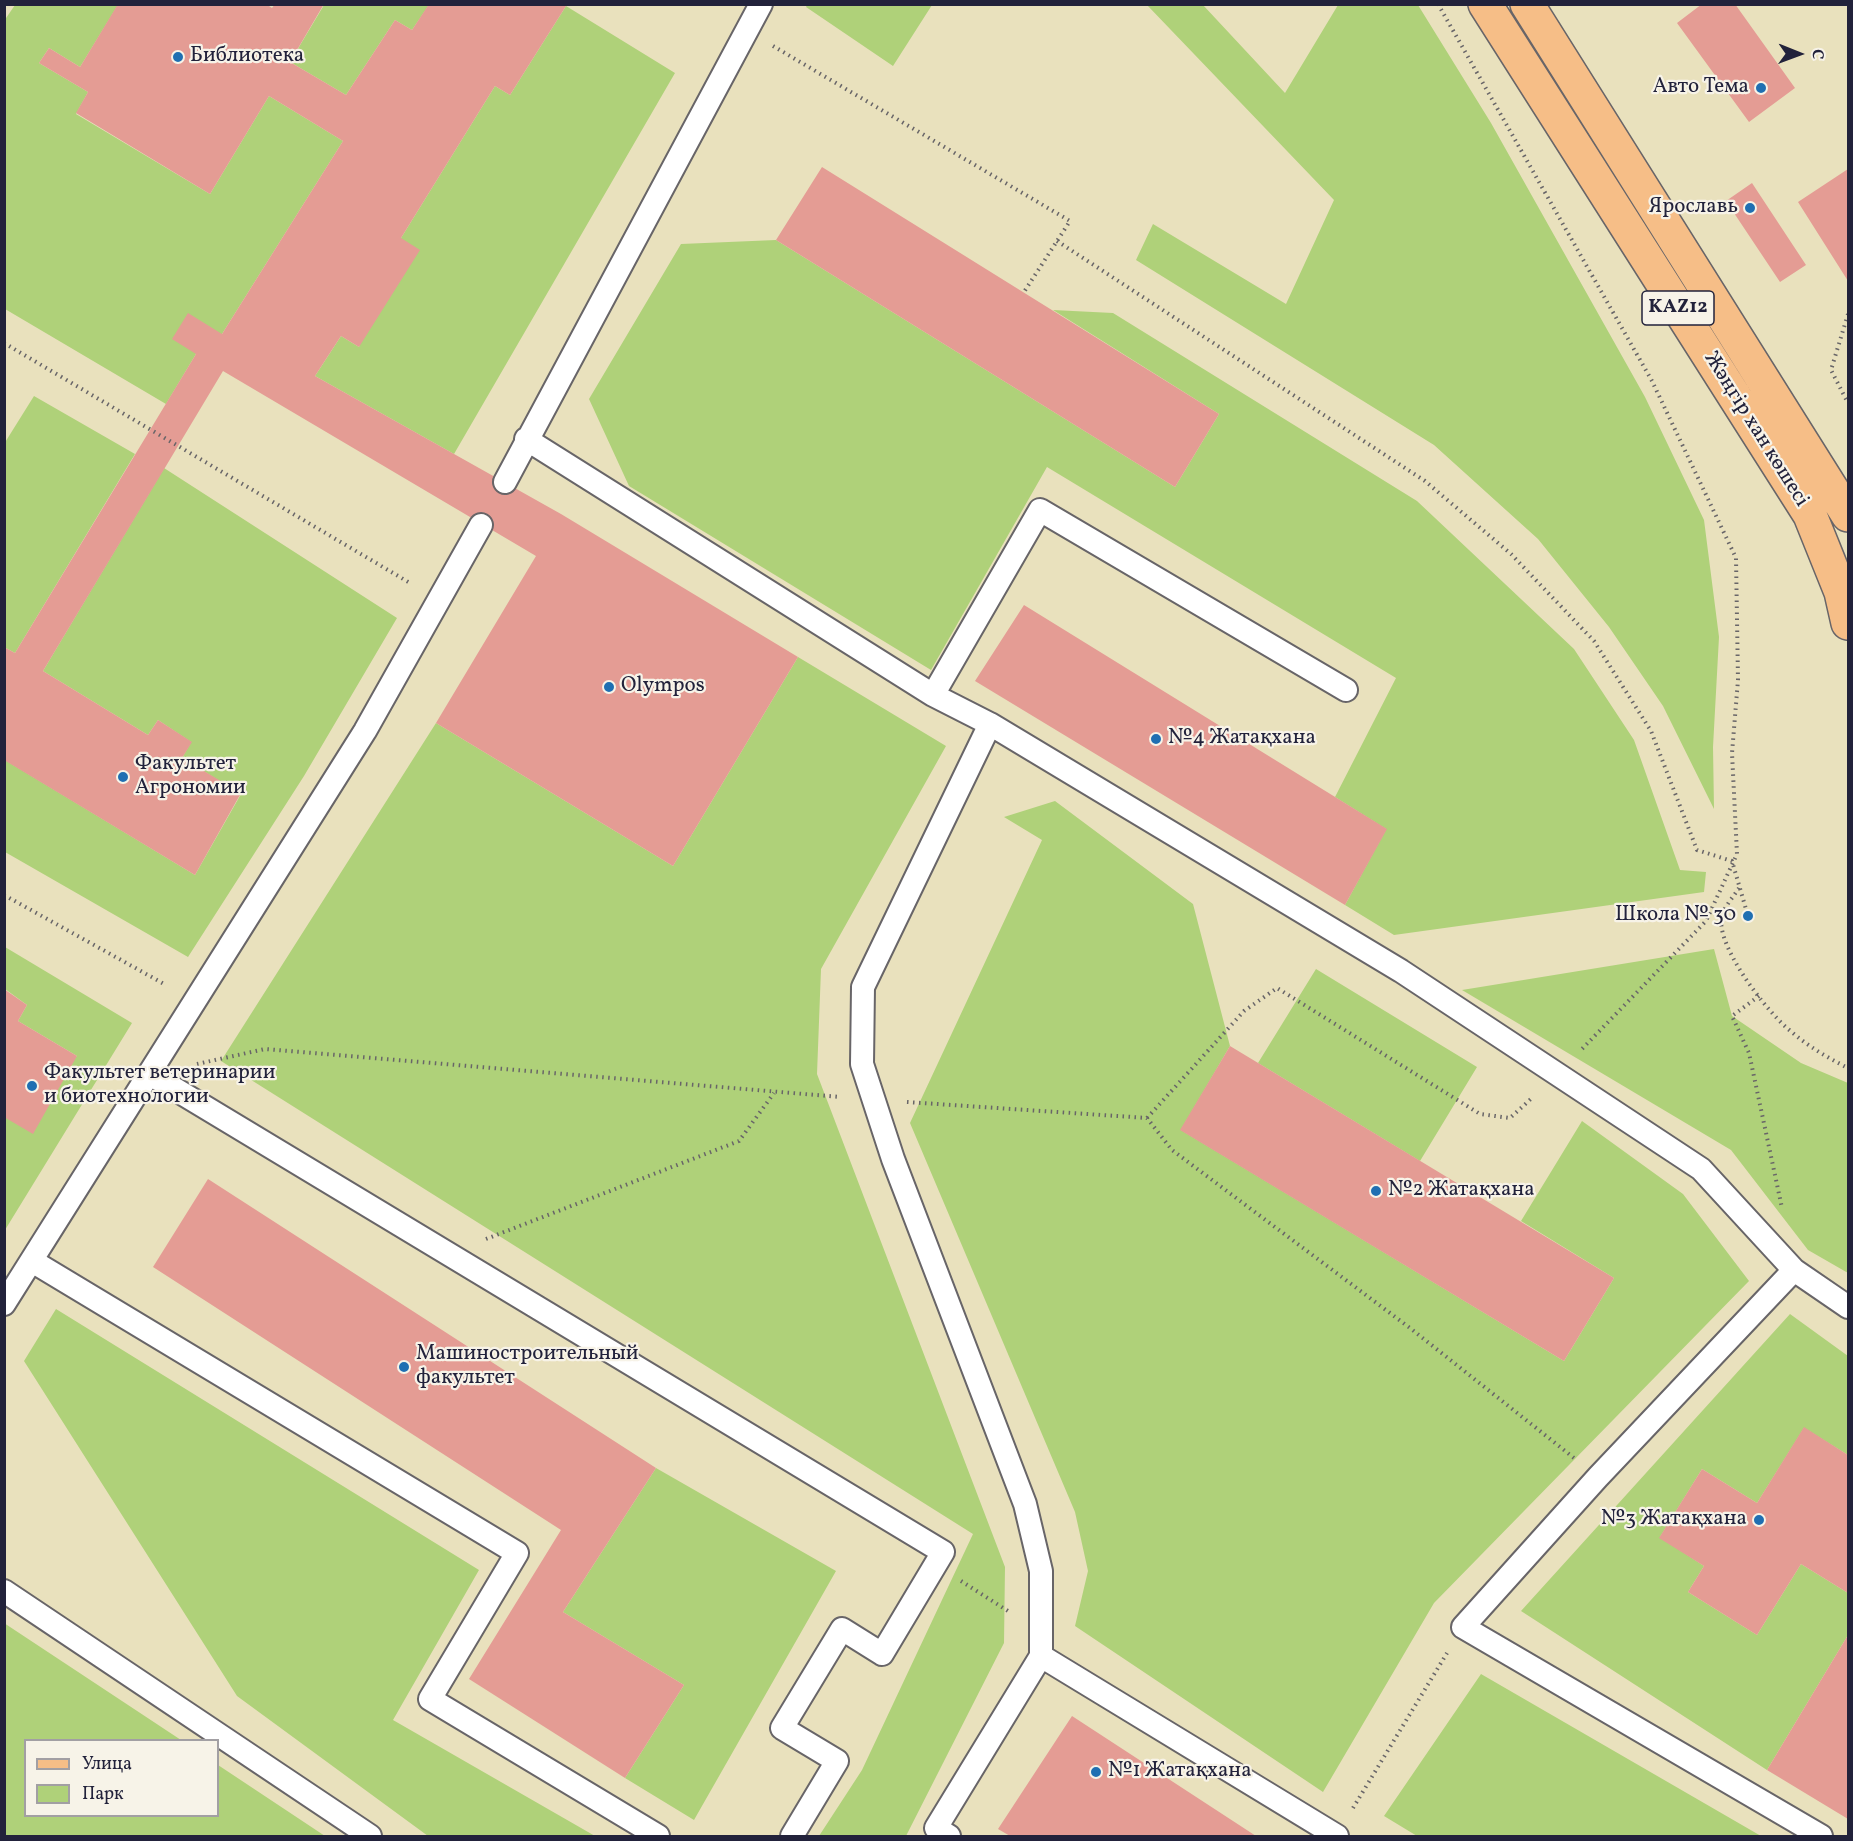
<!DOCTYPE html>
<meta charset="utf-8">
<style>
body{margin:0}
#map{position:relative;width:1853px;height:1841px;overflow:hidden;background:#e9e1bd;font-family:Vollkorn,serif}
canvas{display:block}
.frame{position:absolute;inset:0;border:6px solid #22223b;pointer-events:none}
.legend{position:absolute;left:24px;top:1739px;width:195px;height:78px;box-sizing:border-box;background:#f7f3e8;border:2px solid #a29fa3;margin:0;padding:8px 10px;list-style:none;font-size:18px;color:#22223b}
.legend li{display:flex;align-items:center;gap:12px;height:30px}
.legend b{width:30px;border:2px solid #a29fa3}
.north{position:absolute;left:1769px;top:24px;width:60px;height:60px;-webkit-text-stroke:4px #f7f3e8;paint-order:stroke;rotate:91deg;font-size:16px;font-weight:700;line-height:24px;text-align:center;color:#22223b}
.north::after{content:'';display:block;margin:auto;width:21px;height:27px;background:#22223b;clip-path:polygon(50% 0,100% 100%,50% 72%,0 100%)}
</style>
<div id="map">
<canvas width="1853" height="1841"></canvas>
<div class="frame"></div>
<ul class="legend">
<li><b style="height:8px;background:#f6be87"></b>Улица</li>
<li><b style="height:16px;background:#afd179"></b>Парк</li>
</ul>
<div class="north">С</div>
</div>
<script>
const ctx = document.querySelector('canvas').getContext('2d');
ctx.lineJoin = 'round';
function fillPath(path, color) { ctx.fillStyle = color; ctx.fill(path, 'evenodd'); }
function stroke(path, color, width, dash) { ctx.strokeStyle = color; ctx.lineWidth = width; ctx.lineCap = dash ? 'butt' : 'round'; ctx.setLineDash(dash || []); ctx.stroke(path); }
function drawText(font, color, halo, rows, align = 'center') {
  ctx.font = font + ' Vollkorn,serif'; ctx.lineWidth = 4.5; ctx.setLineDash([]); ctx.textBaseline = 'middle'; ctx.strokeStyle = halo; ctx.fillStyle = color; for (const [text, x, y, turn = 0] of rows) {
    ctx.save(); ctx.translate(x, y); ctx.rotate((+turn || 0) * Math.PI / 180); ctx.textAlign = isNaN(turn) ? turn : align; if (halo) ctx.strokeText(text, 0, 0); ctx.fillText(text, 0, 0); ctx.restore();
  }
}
fillPath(new Path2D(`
 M15 5H118L80 67 49 48 39 63 88 92 76 114 210 194 269 96 343 141 222 334 196 354 166 404 5 309 4 21Z
 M324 5H429L412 30 395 20 346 95 290 62Z
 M807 5V4L932 5 893 66 806 7Z
 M1147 5H1203L1285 93 1338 5H1418L1491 123 1645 397 1704 520 1719 637 1713 747 1714 809 1663 706 1609 627 1538 539 1434 445 1136 260 1153 224 1286 304 1334 200Z
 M566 6 675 73 454 454 315 376 341 336 359 347 401 238 495 86 510 95Z
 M776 240 1175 487 1219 414 1053 310 1113 313 1417 501 1574 649 1634 740 1680 870 1706 872 1704 892 1394 935 1345 905 1386 829 1335 797 1396 678 1047 467 931 670 629 486 589 399 681 244Z
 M34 396 135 454 15 653 4 647V444Z
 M164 468 397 618 304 776 188 957 5 852V760L195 875 241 794 182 758 191 742 158 720 148 735 43 671Z
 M798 657 946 746 821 969 817 1074 1005 1567 1004 1643 906 1836H819L862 1770 973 1534 221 1061 436 723 673 866Z
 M1055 801 1193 904 1230 1046 1181 1130 1564 1361 1614 1278 1521 1221 1582 1121 1683 1194 1749 1281 1434 1603 1323 1792 1075 1626 1088 1571 1075 1512 910 1123 1042 840 1004 817Z
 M5 947 132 1023 5 1230V1117L77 1056 18 1021 27 1005 5 989Z
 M1714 949 1732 1016 1801 1063 1848 1083V1273L1808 1250 1731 1150 1462 990Z
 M1316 969 1477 1067 1420 1161 1258 1063Z
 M56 1309 479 1570 393 1720 595 1836H428L237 1696 24 1361Z
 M1790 1314 1848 1356V1455L1804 1428 1757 1503 1702 1469 1660 1537 1704 1566 1688 1592 1757 1635 1801 1564 1848 1593V1635L1767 1770 1521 1611Z
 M656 1468 836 1571 694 1820 625 1778 684 1685 563 1612Z
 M4 1623 181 1740H26V1816H218V1765L325 1836H5Z
 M1481 1674 1761 1836H1417L1384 1816Z`), '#afd179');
fillPath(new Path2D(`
 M118 4H266L272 8 275 4H324L290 62 346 95 395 20 412 30 429 4 566 6 510 95 495 86 401 238 420 250 359 347 341 336 315 376 561 514 798 657 673 866 436 723 536 556 223 371 43 671 148 735 158 720 192 742 182 758 241 793 195 875 4 760V647L15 653 196 354 172 339 188 313 222 334 343 141 269 96 210 194 76 113 88 92 39 63 49 48 80 67Z
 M1702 4H1735L1795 88 1749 122 1677 23Z
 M822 167 1219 414 1175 487 776 240Z
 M1848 169V281L1798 202Z
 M1752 183 1806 265 1780 282 1726 201Z
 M1024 605 1387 829 1345 905 975 681Z
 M4 989 27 1005 18 1021 77 1056 33 1134 4 1117Z
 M1230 1046 1614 1278 1564 1361 1180 1130Z
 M208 1179 656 1468 563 1612 684 1685 625 1778 469 1679 561 1530 153 1267Z
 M1804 1427 1848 1455V1593L1801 1564 1757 1635 1688 1592 1704 1566 1659 1538 1702 1469 1757 1503Z
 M1848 1635V1819L1767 1770Z
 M1072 1716 1256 1836H1010L998 1829Z`), '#e49c94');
const service = new Path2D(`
 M526 439 933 695 990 724 1401 971 1701 1169 1794 1270 1848 1307
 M505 482 761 4
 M933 695 1040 510 1346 690
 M990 724 863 987 862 1064 893 1159 1025 1504 1041 1571V1656
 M150 1074 943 1552 882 1654 842 1629 782 1728 837 1761 792 1836
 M32 1261 517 1553 430 1699 658 1836
 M1794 1270 1598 1477 1463 1627 1821 1836
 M4 1304 365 731 481 525
 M4 1591 370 1836
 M949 1836 936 1828 1041 1656 1337 1836`);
const primary = new Path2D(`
 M1485 4 1810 515 1841 592 1848 623
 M1527 4 1848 515`);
stroke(service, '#686568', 26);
stroke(primary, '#686568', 36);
stroke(new Path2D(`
 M1438 4 1652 381 1736 558 1738 680 1732 753 1737 854 1706 921 1581 1050
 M773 46 1070 221 1024 292
 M1057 241 1425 481 1511 554 1594 641 1651 731 1697 850 1732 861 1748 916
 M1848 314 1831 370 1848 403
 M4 343 410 583
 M1739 888C1734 896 1725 906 1722 915 1714 944 1766 1010 1787 1028 1806 1045 1826 1057 1848 1068
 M4 895 166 985
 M1759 996 1732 1016 1749 1053 1782 1208
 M197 1064 265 1049 840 1097
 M907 1102 1147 1118 1172 1150 1410 1328 1574 1458
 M1147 1118 1244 1011 1277 988 1480 1114 1510 1118 1533 1097
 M486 1239 739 1141 774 1093
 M961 1581 1008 1611
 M1353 1808 1447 1653`), '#686568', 4, [1.5, 4.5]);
stroke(service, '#fff', 22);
stroke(primary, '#f6be87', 33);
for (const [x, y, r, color] of [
 [178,57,6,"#1f6fb2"],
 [1761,88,6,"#1f6fb2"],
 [1750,208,6,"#1f6fb2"],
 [609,687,6,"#1f6fb2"],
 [1156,739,6,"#1f6fb2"],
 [123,777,6,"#1f6fb2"],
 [1748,916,6,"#1f6fb2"],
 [32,1086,6,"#1f6fb2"],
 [1376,1191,6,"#1f6fb2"],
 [404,1367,6,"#1f6fb2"],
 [1759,1520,6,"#1f6fb2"],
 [1096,1772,6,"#1f6fb2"]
]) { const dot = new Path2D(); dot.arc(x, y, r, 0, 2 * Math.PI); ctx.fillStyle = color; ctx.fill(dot); stroke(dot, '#f7f3e8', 2); }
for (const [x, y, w] of [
 [1678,308,72]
]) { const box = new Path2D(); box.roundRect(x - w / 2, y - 17, w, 34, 4.5); ctx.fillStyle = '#f7f3e8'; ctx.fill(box); stroke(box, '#22223b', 1.5); }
drawText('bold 20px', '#22223b', null, [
 ["KAZ12",1678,308]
]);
drawText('21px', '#22223b', '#f7f3e8', [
 ["Библиотека",190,57],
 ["Авто Тема",1749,88,"right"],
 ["Ярославь",1738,208,"right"],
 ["Olympos",621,687],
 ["№4 Жатақхана",1168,739],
 ["Факультет",135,765],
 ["Агрономии",135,789],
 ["Школа № 30",1736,916,"right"],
 ["Факультет ветеринарии",44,1074],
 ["и биотехнологии",44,1098],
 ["№2 Жатақхана",1388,1191],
 ["Машиностроительный",416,1355],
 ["факультет",416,1379],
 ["№3 Жатақхана",1747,1520,"right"],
 ["№1 Жатақхана",1108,1772]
], 'left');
drawText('21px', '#22223b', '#f7f3e8', [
 ["Жәңгір хан көшесі",1755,430,58]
]);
</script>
